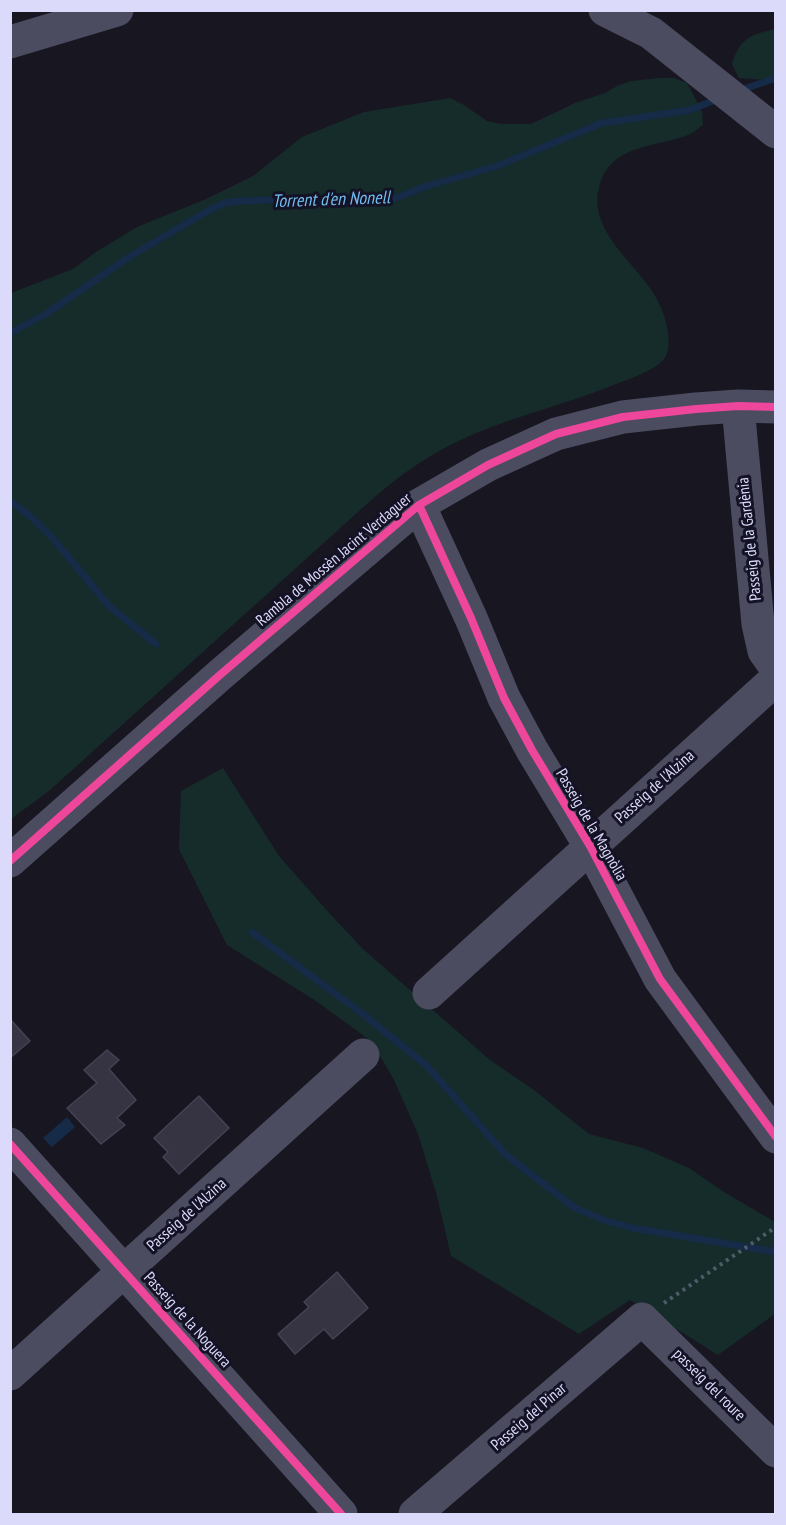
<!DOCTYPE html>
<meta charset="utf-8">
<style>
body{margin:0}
#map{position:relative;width:786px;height:1525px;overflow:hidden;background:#181621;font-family:"PT Sans Narrow",sans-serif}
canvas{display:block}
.frame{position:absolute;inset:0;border:12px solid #dcdafb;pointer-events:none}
</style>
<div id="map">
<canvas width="786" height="1525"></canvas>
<div class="frame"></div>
</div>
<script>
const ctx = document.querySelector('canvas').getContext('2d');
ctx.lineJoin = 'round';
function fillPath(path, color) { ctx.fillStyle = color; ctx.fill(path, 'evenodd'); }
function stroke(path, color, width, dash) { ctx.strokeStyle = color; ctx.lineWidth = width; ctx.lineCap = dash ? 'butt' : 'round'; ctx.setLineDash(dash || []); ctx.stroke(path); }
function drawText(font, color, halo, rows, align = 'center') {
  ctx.font = font + ' "PT Sans Narrow",sans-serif'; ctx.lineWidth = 6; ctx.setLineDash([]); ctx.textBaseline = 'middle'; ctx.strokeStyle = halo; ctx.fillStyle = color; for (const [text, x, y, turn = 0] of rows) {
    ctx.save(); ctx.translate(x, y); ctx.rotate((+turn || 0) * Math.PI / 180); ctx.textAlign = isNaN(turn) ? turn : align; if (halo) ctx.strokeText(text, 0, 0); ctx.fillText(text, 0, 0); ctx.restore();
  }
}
fillPath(new Path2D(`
 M775 29V76L766 80 739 78 732 64C740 38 750 35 775 29Z
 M659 78H674L687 83 702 111 703 125C698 128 694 133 688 135 660 146 615 145 602 178 583 224 627 255 650 288 659 301 666 317 668 333 669 340 669 350 666 356 659 370 626 380 611 386 566 404 519 415 474 434 435 450 399 475 368 503L49 791 11 819V293L73 269 96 252 137 227 206 199 253 176 302 137 364 112 450 98 464 105 487 121 502 124H531L575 103 605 93 617 86 631 81Z
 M223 768 279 856 331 915 363 949 490 1060 534 1090 589 1134 643 1148 689 1168 724 1192 775 1222V1314L718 1355 630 1300 579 1334 451 1256 437 1196 418 1134 393 1078 371 1041 316 1001 227 945 179 849 181 791Z`), '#152c2b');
fillPath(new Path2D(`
 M67 1117 75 1127 52 1147 43 1138Z`), '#162b47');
stroke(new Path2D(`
 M738 91 776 78
 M10 333 46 314 129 257 213 208 228 202 284 199 319 203 378 202 393 199 424 187 497 166 602 123 690 110 720 98
 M10 501 29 515 50 535 109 606 156 644
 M252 932 364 1015 426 1065 506 1155 575 1208 604 1220 633 1228 776 1252`), '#162b47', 7);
const building = new Path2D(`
 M10 1019 30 1041 10 1058Z
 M107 1050 119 1060 109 1069 136 1100 117 1118 125 1125 101 1144 67 1108 97 1083 84 1070Z
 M199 1096 229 1128 179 1174 163 1157 168 1152 154 1138Z
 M337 1272 368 1308 333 1339 324 1329 295 1354 278 1334 309 1307 304 1302Z`);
fillPath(building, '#363442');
stroke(building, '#454254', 1.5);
stroke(new Path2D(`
 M664 1303 776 1227`), '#4e5c68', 4, [3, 4.5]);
stroke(new Path2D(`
 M605 10 651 33 776 132
 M10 42 117 10
 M738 406 758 624 764 651 776 668
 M419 505 471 618 504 698 532 750 590 846 660 979 776 1137
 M10 861 221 674 419 505 488 465 556 434 623 417 696 409 738 406 776 407
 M429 993 776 679
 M10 1144 341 1514
 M10 1374 363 1055
 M415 1514 642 1319 776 1451`), '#4c4c61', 33);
stroke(new Path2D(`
 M419 505 471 618 504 698 532 750 590 846 660 979 776 1137
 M10 861 221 674 419 505 488 465 556 434 623 417 696 409 738 406 776 407
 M10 1144 341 1514`), '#ed469a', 8);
drawText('16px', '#dcdafb', '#141225', [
 ["Passeig de la Gardènia",750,539,-96],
 ["Rambla de Mossèn Jacint Verdaguer",334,560,-40],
 ["Passeig de l'Alzina",655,787,-42],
 ["Passeig de la Magnòlia",591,825,60],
 ["Passeig de l'Alzina",187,1215,-42],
 ["Passeig de la Noguera",187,1320,48],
 ["passeig del roure",709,1385,45],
 ["Passeig del Pinar",529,1417,-41]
]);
drawText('italic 18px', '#72bdf1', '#141225', [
 ["Torrent d'en Nonell",331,200,-2]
]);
</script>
